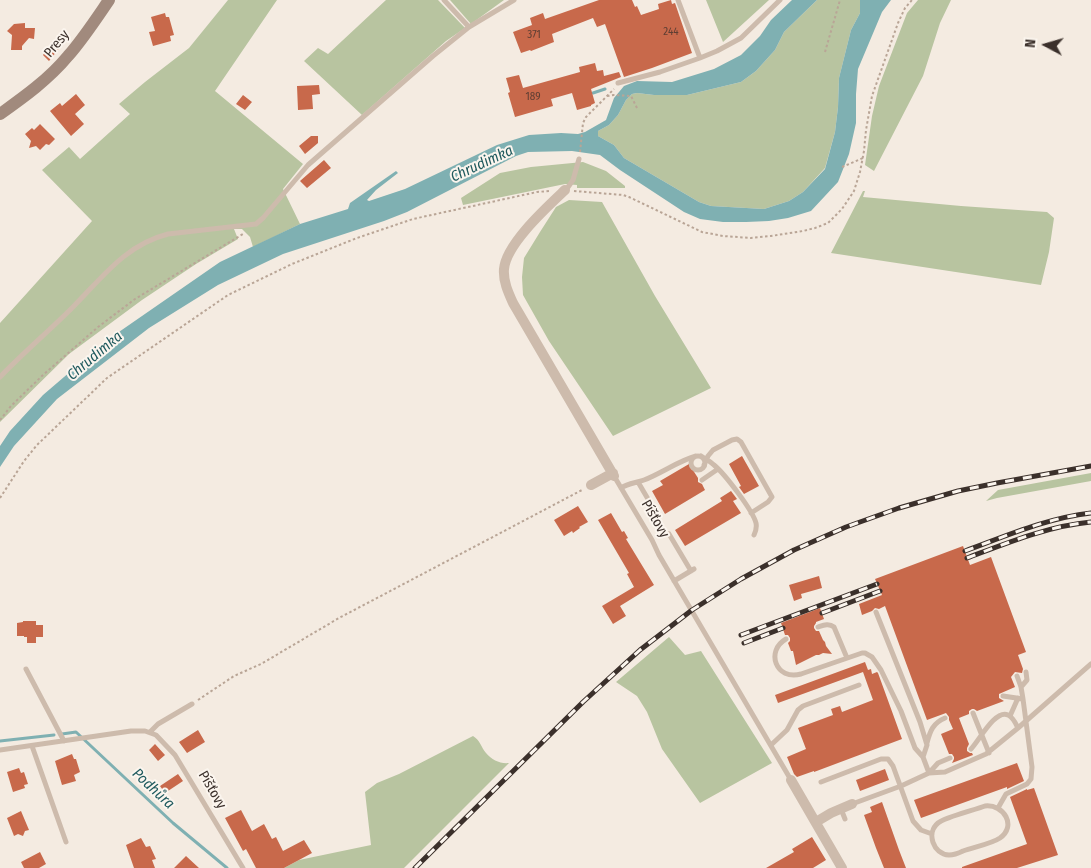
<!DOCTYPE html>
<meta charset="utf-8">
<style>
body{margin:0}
#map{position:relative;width:1091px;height:868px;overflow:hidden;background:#f4ebe1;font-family:"Fira Sans Condensed",sans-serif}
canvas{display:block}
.north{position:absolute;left:1021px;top:20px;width:50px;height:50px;-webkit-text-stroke:4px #fbf5ee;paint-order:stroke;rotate:276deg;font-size:14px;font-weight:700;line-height:20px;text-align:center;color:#3b302b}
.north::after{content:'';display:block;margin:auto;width:18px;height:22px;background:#3b302b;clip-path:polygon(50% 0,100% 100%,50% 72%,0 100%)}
</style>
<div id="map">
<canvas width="1091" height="868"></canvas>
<div class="north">N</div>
</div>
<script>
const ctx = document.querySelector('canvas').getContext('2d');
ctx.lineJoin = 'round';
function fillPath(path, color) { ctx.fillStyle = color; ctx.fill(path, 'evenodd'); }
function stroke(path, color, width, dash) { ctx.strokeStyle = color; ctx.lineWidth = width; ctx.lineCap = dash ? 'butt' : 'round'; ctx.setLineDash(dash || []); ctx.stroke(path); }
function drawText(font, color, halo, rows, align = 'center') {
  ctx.font = font + ' "Fira Sans Condensed",sans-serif'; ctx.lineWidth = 4; ctx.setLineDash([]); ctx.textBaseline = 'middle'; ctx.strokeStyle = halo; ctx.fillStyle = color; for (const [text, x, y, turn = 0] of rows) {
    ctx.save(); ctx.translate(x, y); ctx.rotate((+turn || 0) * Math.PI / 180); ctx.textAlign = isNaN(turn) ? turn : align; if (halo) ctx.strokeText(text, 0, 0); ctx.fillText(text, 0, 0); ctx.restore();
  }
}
fillPath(new Path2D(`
 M228 0H277L215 91 303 164 283 189 300 224 253 247 250 237 242 229H234L238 239 196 264 142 300 69 354 0 422V323L92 221 42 170 69 147 80 159 130 114 119 104 145 82 189 48Z
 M386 0H438L465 28 446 41 362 115 304 61 318 48 328 54Z
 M450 0H504L471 24Z
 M706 0H769L723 42Z
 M817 0H860V13L851 30 839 78 838 107 835 132 825 168 803 192 789 201 764 209 711 206 699 202 624 158 614 145 598 136V131L609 125 618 115 626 100 632 94 637 93 654 95H687L741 82 756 71 775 50 784 32Z
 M918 0H951L940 23 923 76 874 171 865 165 872 116 879 86 907 13Z
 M583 162 606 171 625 186V188H577V185L565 184 463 205 461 198 500 173 531 167Z
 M863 191H865L863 197 961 206 1047 212 1054 218 1049 252 1041 285 831 253Z
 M569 200 602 202 655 296 711 388 613 436 549 341 523 295 522 277 524 258 540 232 556 207Z
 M1091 473V481L997 498 986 501 998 490Z
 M669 637 685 655 701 651 772 763 700 803 662 749 647 712 637 696 616 682Z
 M473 736C480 740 481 747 486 753 492 760 500 764 509 763L404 868H284L299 860 371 845 365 792 377 783 399 774Z`), '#b8c4a0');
fillPath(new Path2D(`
 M792 0H817L784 32 775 50 756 71 741 82 687 95H654L637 93 632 94 626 100 618 115 609 125 598 131V136L614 145 624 158 699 202 711 206 764 209 789 201 803 192 825 169 835 132 838 107 839 78 851 30 860 13V0H891L882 12 858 69 856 94V123L849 154 838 182 811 211 788 218 769 221 746 222H723L700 219 684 212 620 170 600 155 572 151 528 152 516 156 407 212 384 221 283 254 218 285 149 328 57 399 14 446 0 467V446L10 431 43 395 78 365 116 334 220 262 300 224 348 209 350 203 396 171 398 173 376 190 367 200 369 201 405 189 497 145 529 135 561 133 578 134 585 132 606 120 614 98 624 86 637 81 672 82 714 69 741 55 760 36 771 20Z`), '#7fb0b2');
stroke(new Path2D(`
 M593 93 605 89
 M62 734 76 732 173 823 227 868
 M0 741 54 735`), '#7fb0b2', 3);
fillPath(new Path2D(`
 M599 0H632L635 7 637 6 641 15 659 9 658 4 671 0 672 4 675 3 692 53 652 68 624 77 605 24 597 27 593 18 552 34 554 42 531 51 530 50 521 53 513 32 532 25 530 18 543 13 545 19Z
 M165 13 166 17H169L174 35 170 36 171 41 153 46 149 32 155 31 151 17Z
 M25 23V28H35L34 39 29 38 22 46V50H11L12 35 7 31 14 24Z
 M54 41 61 46 49 61 43 55Z
 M595 63 597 71 603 70 604 76 619 72 621 77 591 89 595 103 591 105V106L577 110 572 93 551 99 553 106 515 117 508 93 510 92 506 78 519 75 523 88 580 72 579 67Z
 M319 85 320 94 312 95 313 109 298 110 297 86Z
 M76 94 85 105 75 114 84 124 71 136 50 111 60 103 62 106Z
 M243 95 252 102 245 110 236 104Z
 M40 124 55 139 49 145 46 144 40 150 36 146 29 148 31 141 25 134 32 128 34 130Z
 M311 136H318V143L305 154 299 146Z
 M324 160 331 168 307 188 300 181Z
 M742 456 759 486 744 494 739 487 741 486 729 464Z
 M689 464 698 478V482L702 484 705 490 665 514 652 491 663 485 660 481Z
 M731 491 737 499 733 501 741 513 685 546 675 530 722 501 720 498Z
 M578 506 588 522 579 527 580 528 573 533 572 531 564 536 554 520Z
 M611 513 622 532 624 531 628 538 626 539 654 585 620 606 626 616 613 624 602 606 634 587 627 574 629 573 598 520Z
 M963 546 970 565 991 557 1026 652 1018 655 1023 669 1022 673 1015 672 1011 677 1015 687 999 694V698L1004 701 977 711 974 709H972L969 711V714L959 718 969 744 967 748V751L970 753H972L973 755 952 763 954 759V757L952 754H949L941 734 953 729 949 720V717L946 713 927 720 885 606 879 609 875 608 872 611 862 615 859 604 882 595 875 579Z
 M819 576 822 588 801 594 802 598 794 601 789 585Z
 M820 608 824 619 816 622V623L814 626V628L816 631H819L823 640 825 642 826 646 832 654 823 653 819 655H816L796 665 793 651H791L788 643 790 641V638L788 635H785L781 623Z
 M23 621H36V625H43V637H36V643H27V637H24V636H17V623L23 622Z
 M865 662 868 670 871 669 872 674 877 672 878 673 902 739 814 772V771L797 777 794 774 787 757 806 749 798 728 833 715 831 709 840 706 842 712 873 700 863 672 778 703 775 695Z
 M198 730 205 742 187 753 179 742Z
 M155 744 165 755 158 761 149 750Z
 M72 754 74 759H76L80 772 74 775 76 781 62 785 55 761Z
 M1017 763 1024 781 1007 789V787L921 818 914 800Z
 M19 768 21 773 24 772 28 784 24 785 25 788 13 792 7 772Z
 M885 769 889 780 860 791 856 780Z
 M178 774 183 781 165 793 160 786Z
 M1034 788 1058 855 1017 868H962V867L1027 844 1010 797 1027 789V790Z
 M882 802 899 850 906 868H884L876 848 864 815 872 812 870 807Z
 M241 810 252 831 264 824 272 839 276 837 283 851 304 840 312 853 284 868H256L246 849 243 851 225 818Z
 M21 811 29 830 25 831 23 836 18 834 14 836 7 818Z
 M812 837 826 860 813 868H766L794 852 792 849Z
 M141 838 146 847 150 846 156 859 152 860 155 868H134L126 845Z
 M40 852 46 864 39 868H24L21 862Z
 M186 856 199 868H174Z`), '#c8694b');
stroke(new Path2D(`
 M825 52 840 0
 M607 96 614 95 631 96 637 108
 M580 152 583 123 586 117 614 89
 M842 167 863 158
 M574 191 623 195 629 197 702 232 723 236 751 238 771 236 803 231 815 228 828 223 842 209 854 191 860 172 864 151 866 130 872 96 898 23 905 8 912 0
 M0 420 11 406 43 375 98 327 135 299 243 234
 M0 498 24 461 37 445 107 378 228 295 292 264 357 238 413 219 537 192 549 191
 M198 700 234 676 261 664 339 618 582 490`), '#b9a596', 2, [2.5, 2.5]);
stroke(new Path2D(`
 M444 0 469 27
 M678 0 700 58 717 51 741 38 780 0
 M618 83 660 72 700 58
 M566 190 573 180 579 159
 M0 377C23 353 49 331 72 308 102 278 125 245 168 234L256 224 263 218 308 165 433 56 469 27 514 0
 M701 456C705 459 710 461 714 465 725 474 753 511 756 523 757 528 756 531 754 535
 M691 463a7 7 0 1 1 14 0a7 7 0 1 1-14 0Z
 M704 465 708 456 713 450 732 440 737 439 741 442 772 497 768 502 751 513
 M614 476 652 540 659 555 791 780
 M702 480 718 469
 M638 482 655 511
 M621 488C628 483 636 483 644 480 662 473 678 461 696 456
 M669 534 691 571
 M674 581 694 569
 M818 627C824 625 829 623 834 627L847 658
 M786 639C765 651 776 681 801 674L862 653H865L872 657 881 670 901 711 915 748 923 757 927 745 920 722 876 612
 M26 669 64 741
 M1021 687 1027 680 1026 672
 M1003 696 1023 699 1021 687 1017 676
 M973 713 989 753
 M1010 716 1018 698
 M1018 728 1091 664
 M150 732 158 724 192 704
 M927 743C930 731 933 723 945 718
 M771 745 787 730 798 710 803 706 859 685
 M32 746 66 842
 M0 750 131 731H145L156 735 175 755 243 868
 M950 758 938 763 929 773 945 772 986 754 1018 728C1016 724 1013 717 1008 715 995 709 979 741 971 749
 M821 782 881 759H888L893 766 913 821 921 830 932 834
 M852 804 901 786 929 773 923 757
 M985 806C1004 804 1017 826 1000 838 991 844 974 847 963 851 959 853 954 855 949 855 933 854 926 833 938 823 945 817 975 810 985 806Z
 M998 808 1006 794 1027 784 1031 779 1032 767 1023 699
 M841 809 845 819`), '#cdbbac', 5);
stroke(new Path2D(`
 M565 190C547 207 506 244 504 269 503 281 508 292 513 303L614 476
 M591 485 613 473
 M791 780 842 868
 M816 822 831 813 852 804`), '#cdbbac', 10);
stroke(new Path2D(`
 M0 114C24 97 49 79 68 56 83 39 96 19 109 0`), '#a18a7d', 12);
const rail = new Path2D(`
 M965 551C1006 536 1047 518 1091 513
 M967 558C1007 543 1048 526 1091 522
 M822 613 880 591
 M741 635 877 584
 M744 643 783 628
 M415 868 583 702 640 650 692 610 741 579 794 550 846 527 899 508 958 491 997 483 1091 466`);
stroke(rail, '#3b302b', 5);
stroke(rail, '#fbf5ee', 3, [9]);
drawText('11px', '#5e3e33', null, [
 ["244",671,32],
 ["371",534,35],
 ["189",533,97]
]);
drawText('14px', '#3b302b', '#fbf5ee', [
 ["Presy",57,44,-50],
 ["Píšťovy",655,519,60],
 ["Píšťovy",212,790,60]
]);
drawText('italic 15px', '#1f5a5e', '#fbf5ee', [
 ["Chrudimka",482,164,-25],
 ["Chrudimka",95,356,-40],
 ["Podhůra",153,789,43]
]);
</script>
